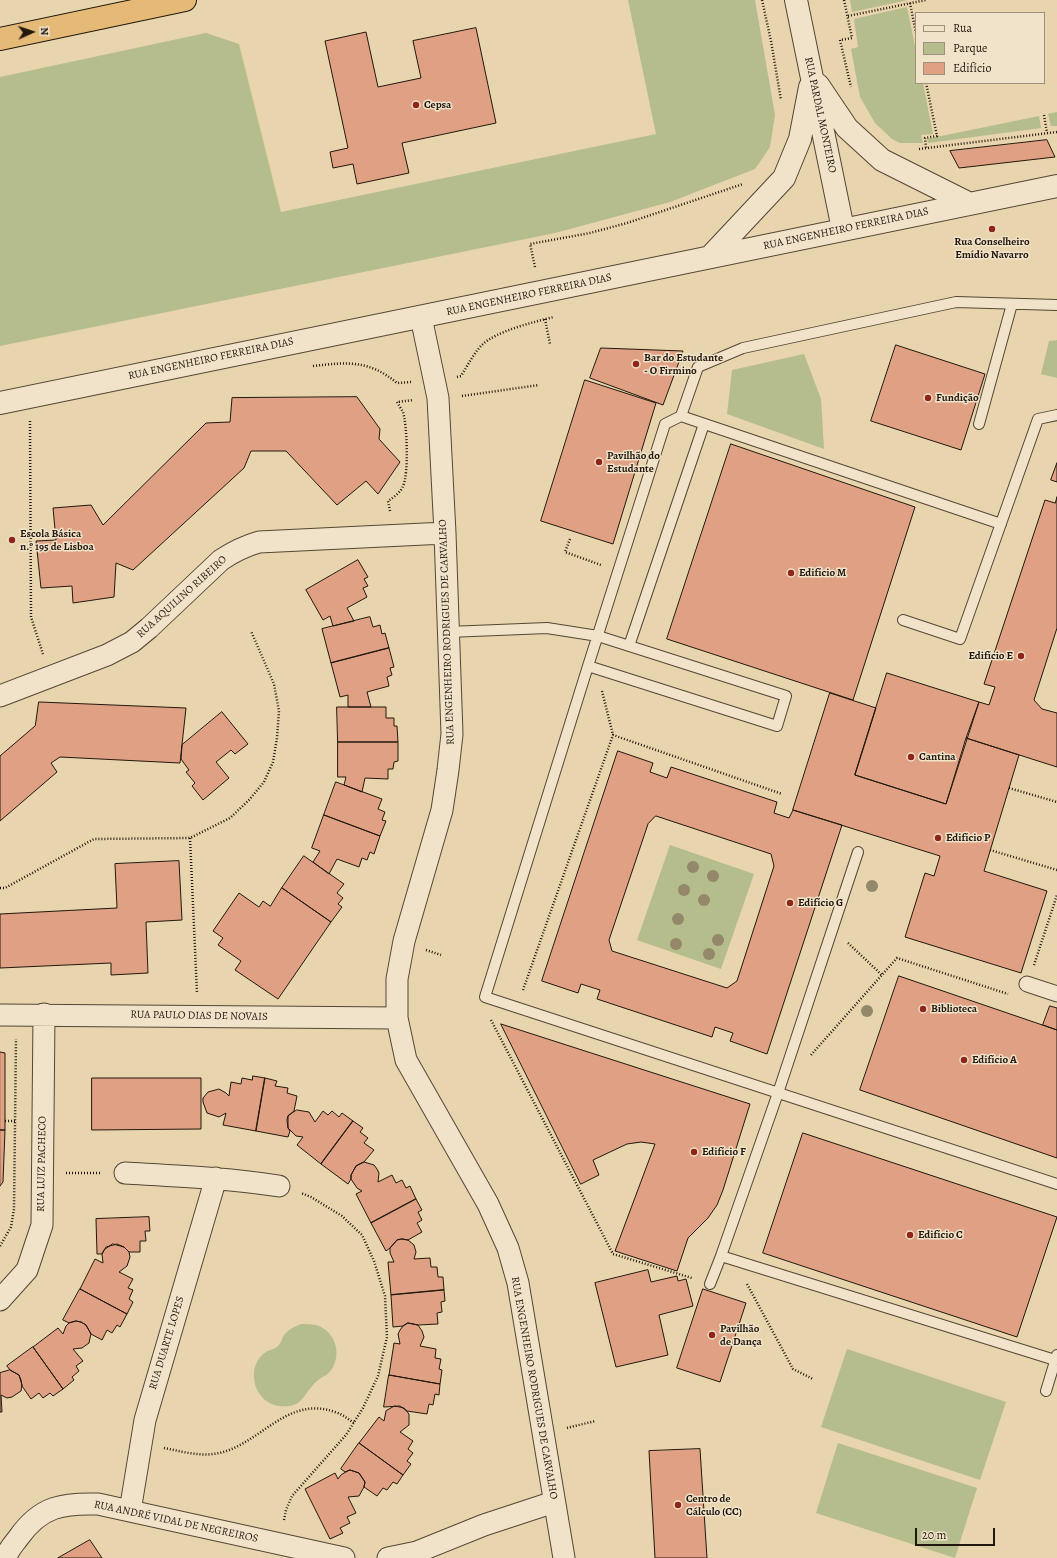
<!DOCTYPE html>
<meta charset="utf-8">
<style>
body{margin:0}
#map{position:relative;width:1057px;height:1558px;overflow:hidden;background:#e8d4ad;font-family:Alegreya,serif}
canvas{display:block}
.legend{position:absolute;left:915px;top:12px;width:130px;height:72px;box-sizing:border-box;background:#f0e3ca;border:1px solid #9e927e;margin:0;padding:5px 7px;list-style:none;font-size:12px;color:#22180d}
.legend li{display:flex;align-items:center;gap:8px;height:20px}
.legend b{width:20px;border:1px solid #9e927e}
.north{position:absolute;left:12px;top:12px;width:40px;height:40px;-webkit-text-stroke:3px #f0e3ca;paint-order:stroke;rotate:87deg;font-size:11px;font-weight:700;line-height:16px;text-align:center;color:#22180d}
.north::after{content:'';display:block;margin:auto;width:14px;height:18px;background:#22180d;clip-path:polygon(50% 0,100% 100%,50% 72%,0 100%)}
.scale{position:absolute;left:915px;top:1528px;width:80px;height:18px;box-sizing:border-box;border:2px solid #22180d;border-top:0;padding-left:5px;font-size:12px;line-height:14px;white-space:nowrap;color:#22180d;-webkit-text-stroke:3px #f0e3ca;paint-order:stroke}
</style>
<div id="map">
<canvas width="1057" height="1558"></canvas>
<ul class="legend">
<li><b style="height:5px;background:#f0e3ca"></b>Rua</li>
<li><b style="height:11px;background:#b4bd8b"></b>Parque</li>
<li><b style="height:11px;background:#dfa083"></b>Edifício</li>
</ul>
<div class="north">N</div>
<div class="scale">20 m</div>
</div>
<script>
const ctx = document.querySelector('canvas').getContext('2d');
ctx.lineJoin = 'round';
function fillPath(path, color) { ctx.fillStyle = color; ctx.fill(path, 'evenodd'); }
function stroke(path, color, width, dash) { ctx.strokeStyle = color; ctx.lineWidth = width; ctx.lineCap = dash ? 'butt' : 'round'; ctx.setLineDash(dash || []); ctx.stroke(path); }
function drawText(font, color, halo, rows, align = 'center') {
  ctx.font = font + ' Alegreya,serif'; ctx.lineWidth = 3; ctx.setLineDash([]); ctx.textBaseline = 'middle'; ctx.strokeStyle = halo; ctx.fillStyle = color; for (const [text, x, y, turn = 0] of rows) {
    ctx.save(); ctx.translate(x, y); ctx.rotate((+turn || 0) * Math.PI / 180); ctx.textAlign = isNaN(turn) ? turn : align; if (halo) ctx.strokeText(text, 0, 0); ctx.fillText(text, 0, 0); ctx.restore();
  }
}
fillPath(new Path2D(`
 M628 0H755L775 115 770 147 755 169 670 202 555 233 0 346V77L206 33 239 44 281 212 656 134Z
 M850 0H908L852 12Z
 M907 7 916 51V83H923L933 134 921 135 923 143H900L892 139 875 123 860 97 851 49 858 47 854 19Z
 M1057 112V126H1051L1048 114Z
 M1039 116 1041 128 928 143 927 139Z
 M1057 340V378L1041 374 1049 341Z
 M804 354 821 399 824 449 727 414 732 370Z
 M670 845 754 874 721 969 637 940Z
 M301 1324C307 1324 313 1324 319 1326 335 1333 341 1352 333 1367 329 1375 323 1376 317 1381 303 1393 304 1409 279 1406 271 1405 263 1400 259 1393 251 1380 252 1361 266 1352 271 1349 276 1349 279 1345 281 1342 282 1339 283 1337 287 1330 294 1327 301 1324Z
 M847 1349 1006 1402 980 1480 821 1427Z
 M838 1443 977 1488 955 1558 816 1513Z`), '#b4bd8b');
const building = new Path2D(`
 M476 28 496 123 402 143 409 173 357 184 353 164 333 168 330 152 348 148 325 41 366 32 378 87 421 78 413 41Z
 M1047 140 1055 157 959 168 950 151Z
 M896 345 985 374 961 450 871 421Z
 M601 348 683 351 663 405 590 378Z
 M585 380 656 403 613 544 541 521Z
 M357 397 380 429 379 439 400 462 378 494 366 481 337 505 286 451H251L244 468 133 570 116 563 114 597 73 603 72 586 41 588 36 541 56 540 53 508 91 505 103 525 206 423 230 422 232 398Z
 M731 444 915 507 853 700 667 639Z
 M1057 463V482L1051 480Z
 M1057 497V628L1034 700 1042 709 1057 713V767L966 738 979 702 989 705 995 687 984 684 1045 500 1055 503Z
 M358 560 368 577 364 579 368 586 363 588 367 597 347 608 354 621 333 626 330 616 323 620 306 590Z
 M370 617 373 627 380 625 382 634 385 633 389 648 331 663 322 629Z
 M389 648 394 667 390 668 392 675 387 677 389 686 367 692 371 707H348V695L340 697 331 663Z
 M887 673 979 702 946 804 855 775Z
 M830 693 876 708 855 775 946 804 966 738 1019 755 984 871 1047 891 1021 973 905 937 925 873 934 876 940 856 793 810Z
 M39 702 186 708 180 763 60 757 51 763 57 772 0 821V756L35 726Z
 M337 707H386V718H394V726H397L398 742H338Z
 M222 712 248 744 235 754 231 750 216 762 229 778 203 800 192 786 195 783 186 772 189 770 181 759 182 745Z
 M338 742H398V761L394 762 393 769H388V779L365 778 362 792 344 785 346 777H338Z
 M618 751 653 763 650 772 667 778 671 767 777 802 774 813 789 818 793 810 842 825 767 1054 730 1041 733 1033 715 1027 712 1037 597 999 600 990 581 984 578 993 542 981ZM656 816 771 854 774 866 737 981 727 988 612 951 609 940 648 824Z
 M336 782 382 799 378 809 385 812 382 820 386 821 380 836 324 815Z
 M324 815 380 836 374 854 370 852 367 860 362 858 359 867 337 859 329 874 313 862 320 851 312 848Z
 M304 856 344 884 337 893 343 898 338 904 342 907 331 922 282 888Z
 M179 861 182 920 146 922 148 973 111 975V963L0 968V914L117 908 115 864Z
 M282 888 331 922 278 999 235 970 241 961 218 945 223 938 213 931 239 893 259 907 263 901 270 906Z
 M899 976 1057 1030V1158L860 1090Z
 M1050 1006 1057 1008V1030L1043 1025Z
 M501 1024 750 1104 723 1190 717 1205 708 1218 688 1238 677 1271 615 1251 655 1144 641 1142 627 1144 593 1160 599 1175 581 1184Z
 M0 1052 5 1053V1130H0Z
 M253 1076 265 1078 256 1131 223 1125 226 1113 219 1117 207 1113 203 1102V1098L208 1092 219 1089 226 1093 229 1096 231 1082 241 1084 242 1078 252 1080Z
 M92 1078H201V1129L92 1130Z
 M265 1078 277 1081 275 1086 288 1088 287 1093 297 1096 294 1111 288 1116 287 1120 288 1128 290 1131 288 1137 256 1131Z
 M297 1110 309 1112 315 1122 323 1111 328 1115 332 1111 339 1117 342 1113 353 1121 321 1164 297 1145 303 1137 296 1136 288 1128V1116Z
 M353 1121 363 1128 360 1132 368 1138 364 1143 374 1150 364 1162 356 1166 351 1175V1179L348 1184 321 1164Z
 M0 1130H5L3 1182 0 1186Z
 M803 1133 1057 1217 1017 1337 763 1253Z
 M364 1162 374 1165 377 1169 379 1173 378 1182 392 1175 396 1183 402 1180 406 1188 410 1186 416 1199 371 1223 356 1194 362 1191 357 1188 351 1179V1175L356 1166Z
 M416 1199 422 1210 418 1212 422 1220 417 1223 422 1232 408 1240 402 1239 397 1240 390 1248 386 1251 371 1223Z
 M149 1217 150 1231H145L146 1241H140V1252H129L124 1247 117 1244 106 1247 102 1254H97L96 1219Z
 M402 1239 408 1240 414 1245 416 1252 414 1259 430 1258 431 1267H437L438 1277H443L444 1290 391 1295 388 1262H394L390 1253V1248L397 1240Z
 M113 1244 124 1247 129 1252 130 1257 127 1266 119 1272 133 1279 128 1288 133 1290 129 1299 133 1302 127 1314 80 1289 95 1259 103 1263 102 1254 104 1250Z
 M648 1270 651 1282 677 1276 678 1281 686 1279 693 1306 659 1315 668 1355 616 1367 595 1283Z
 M80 1289 127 1314 120 1327 117 1325 112 1333 107 1330 102 1340 91 1334 86 1325 81 1322 76 1321 69 1323 63 1320Z
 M703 1289 746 1303 720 1382 677 1368Z
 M444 1290 445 1301 441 1302 442 1312 437 1313 438 1324 418 1325 408 1323 403 1326 393 1327 391 1295Z
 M76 1321 81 1322 86 1325 91 1334 90 1338 89 1343 82 1348 73 1349 83 1361 76 1366 79 1371 72 1377 74 1380 63 1389 33 1347 58 1328 63 1334 66 1326 69 1323Z
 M408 1323 418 1325 422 1331 424 1337 420 1346 436 1349 435 1358 441 1359 439 1369 442 1370 440 1384 389 1375 394 1343 400 1344 398 1334 400 1330 403 1326Z
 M33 1347 63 1389 53 1396 50 1393 43 1398 39 1393 31 1399 22 1386 21 1380 19 1375 10 1370 7 1366Z
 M10 1370 19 1375 22 1385 21 1391 12 1397 7 1398 1 1395 2 1412H0V1373Z
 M389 1375 440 1384 439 1395 435 1394 433 1405 429 1404 427 1414 407 1411 400 1406 384 1407Z
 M395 1406 404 1408 409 1414V1425L400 1432 413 1441 408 1449 413 1453 407 1461 411 1464 403 1475 359 1443 379 1417 384 1421 386 1411Z
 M359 1443 403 1475 397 1484 393 1482 387 1490 383 1488 377 1496 364 1487 365 1482 359 1473 350 1470 345 1472 341 1469Z
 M700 1449 707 1558H655L649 1451Z
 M350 1470 359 1473 365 1482 364 1487 359 1496 348 1497 356 1513 347 1517 350 1523 340 1528 343 1533 330 1539 305 1489 335 1473 338 1479 341 1475Z
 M90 1540 102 1558H58Z`);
fillPath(building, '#dfa083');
stroke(building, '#22180d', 1);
const service = new Path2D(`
 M1057 305 956 302 743 348 698 367 681 416 665 424 588 666 485 997 1057 1184
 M681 416 1001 524
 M979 424 1012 304
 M903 620 960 639 1038 419 1057 415
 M448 632 547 628 598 636 786 696 777 726 588 666
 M629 646 704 424
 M721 1256 1055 1360
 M710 1284 721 1256 778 1093 858 852
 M1046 1391 1057 1355`);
const pedestrian = new Path2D(`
 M1027 984 1057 994`);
const minor = new Path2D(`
 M421 317 438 398 445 533 452 734 448 770 442 810 404 941 397 979V1018L406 1060 488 1204 508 1248 518 1283 564 1558
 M0 696 107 655 132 642 149 628 221 560C233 552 245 546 259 542L445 533
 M0 1015 397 1018
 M125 1173C177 1176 228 1178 279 1186
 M0 1300 27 1270 42 1225 44 1014
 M130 1511 145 1420 216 1178
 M6 1558C8 1549 14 1544 19 1537 41 1506 63 1503 98 1504L344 1558
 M388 1558 417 1552 484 1525 554 1502`);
const tertiary = new Path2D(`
 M796 0 843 229
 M818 85 847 128 882 160 968 203
 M710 257 784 178 800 139 810 87
 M0 403 1057 186`);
const trunk = new Path2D(`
 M0 39 185 0`);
stroke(service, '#544735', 12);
stroke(pedestrian, '#544735', 17);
stroke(minor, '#544735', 23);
stroke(tertiary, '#544735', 24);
stroke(trunk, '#22180d', 24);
stroke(new Path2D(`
 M762 0 771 41 781 100
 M844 0 852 38 840 40 851 87
 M910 3 916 33
 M848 16 926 0
 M926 83 937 136 925 138 926 148
 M1044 115 1047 133
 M919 149 1057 132
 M535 267 530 244 590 233 627 223 743 184
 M545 319 550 344
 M313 366C348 362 369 360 397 383L411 382
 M457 377 461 376C468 365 473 354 482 345 496 331 534 322 554 317
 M462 396 539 385
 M30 421 31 617 43 654
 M390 511 388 501C394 497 401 492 403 486 409 474 407 424 403 412 401 409 399 405 397 402L413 400
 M570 539 565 552 601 565
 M602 691 613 735
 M1009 788 1057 802
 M190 838 197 993
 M990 850 1057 870
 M0 888H5L94 839 190 838 230 818 249 800 264 782 273 762 277 738 279 711 274 684 251 631
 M848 943 882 975
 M426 950 441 955
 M1034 965 1057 895
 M523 990 613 735 782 794
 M491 1020 613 1254 692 1278
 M811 1055 897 958 1008 994
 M5 1121H15
 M66 1173H101
 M0 1246 11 1227 14 1209 16 1039
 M747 1284 793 1369 813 1379
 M567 1428 595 1421
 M164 1448C180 1451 197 1456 213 1454 258 1449 285 1394 335 1412 342 1414 348 1419 354 1423
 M284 1520 286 1510 292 1496 346 1435 363 1408 378 1376 387 1337 385 1296 374 1261 362 1235 342 1216 311 1197 301 1193`), '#22180d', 2.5, [1, 2]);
stroke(service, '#f0e3ca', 10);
stroke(pedestrian, '#f0e3ca', 15);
stroke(minor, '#f0e3ca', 21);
stroke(tertiary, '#f0e3ca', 22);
stroke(trunk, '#e4ba76', 22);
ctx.fillStyle = '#93886a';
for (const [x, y] of [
 [693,867],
 [713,876],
 [872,886],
 [684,890],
 [704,900],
 [678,919],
 [718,940],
 [676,944],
 [709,954],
 [867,1011]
]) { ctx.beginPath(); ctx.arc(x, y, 6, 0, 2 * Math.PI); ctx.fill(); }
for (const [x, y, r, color] of [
 [416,105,4,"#8f2418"],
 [992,229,4,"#8f2418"],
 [636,364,4,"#8f2418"],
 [928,398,4,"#8f2418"],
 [599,462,4,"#8f2418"],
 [12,540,4,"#8f2418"],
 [791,573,4,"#8f2418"],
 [1021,656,4,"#8f2418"],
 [911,757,4,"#8f2418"],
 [938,838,4,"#8f2418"],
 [790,903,4,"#8f2418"],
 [923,1009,4,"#8f2418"],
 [964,1060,4,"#8f2418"],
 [694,1152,4,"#8f2418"],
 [910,1235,4,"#8f2418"],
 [712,1335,4,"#8f2418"],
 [678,1505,4,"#8f2418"]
]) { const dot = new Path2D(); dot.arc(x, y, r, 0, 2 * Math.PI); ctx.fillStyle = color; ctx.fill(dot); stroke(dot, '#f0e3ca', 1.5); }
drawText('bold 11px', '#22180d', '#f0e3ca', [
 ["Cepsa",424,105],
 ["Rua Conselheiro",992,242,"center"],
 ["Emídio Navarro",992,255,"center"],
 ["Bar do Estudante",644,358],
 ["- O Firmino",644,371],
 ["Fundição",936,398],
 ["Pavilhão do",607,456],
 ["Estudante",607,469],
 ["Escola Básica",20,534],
 ["n.º 195 de Lisboa",20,547],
 ["Edifício M",799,573],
 ["Edifício E",1013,656,"right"],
 ["Cantina",919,757],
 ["Edifício P",946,838],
 ["Edifício G",798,903],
 ["Biblioteca",931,1009],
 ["Edifício A",972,1060],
 ["Edifício F",702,1152],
 ["Edifício C",918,1235],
 ["Pavilhão",720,1329],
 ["de Dança",720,1342],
 ["Centro de",686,1499],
 ["Cálculo (CC)",686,1512]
], 'left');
drawText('11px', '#22180d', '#f0e3ca', [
 ["RUA PARDAL MONTEIRO",820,115,78],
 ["RUA ENGENHEIRO FERREIRA DIAS",846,229,-12],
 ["RUA ENGENHEIRO FERREIRA DIAS",529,295,-12],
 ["RUA ENGENHEIRO FERREIRA DIAS",211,359,-12],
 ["RUA AQUILINO RIBEIRO",182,597,-42],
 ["RUA ENGENHEIRO RODRIGUES DE CARVALHO",447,632,-92],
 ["RUA PAULO DIAS DE NOVAIS",199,1016,1],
 ["RUA LUIZ PACHECO",42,1164,-89],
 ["RUA DUARTE LOPES",167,1343,-73],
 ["RUA ENGENHEIRO RODRIGUES DE CARVALHO",534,1388,80],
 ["RUA ANDRÉ VIDAL DE NEGREIROS",176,1522,12]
]);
</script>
